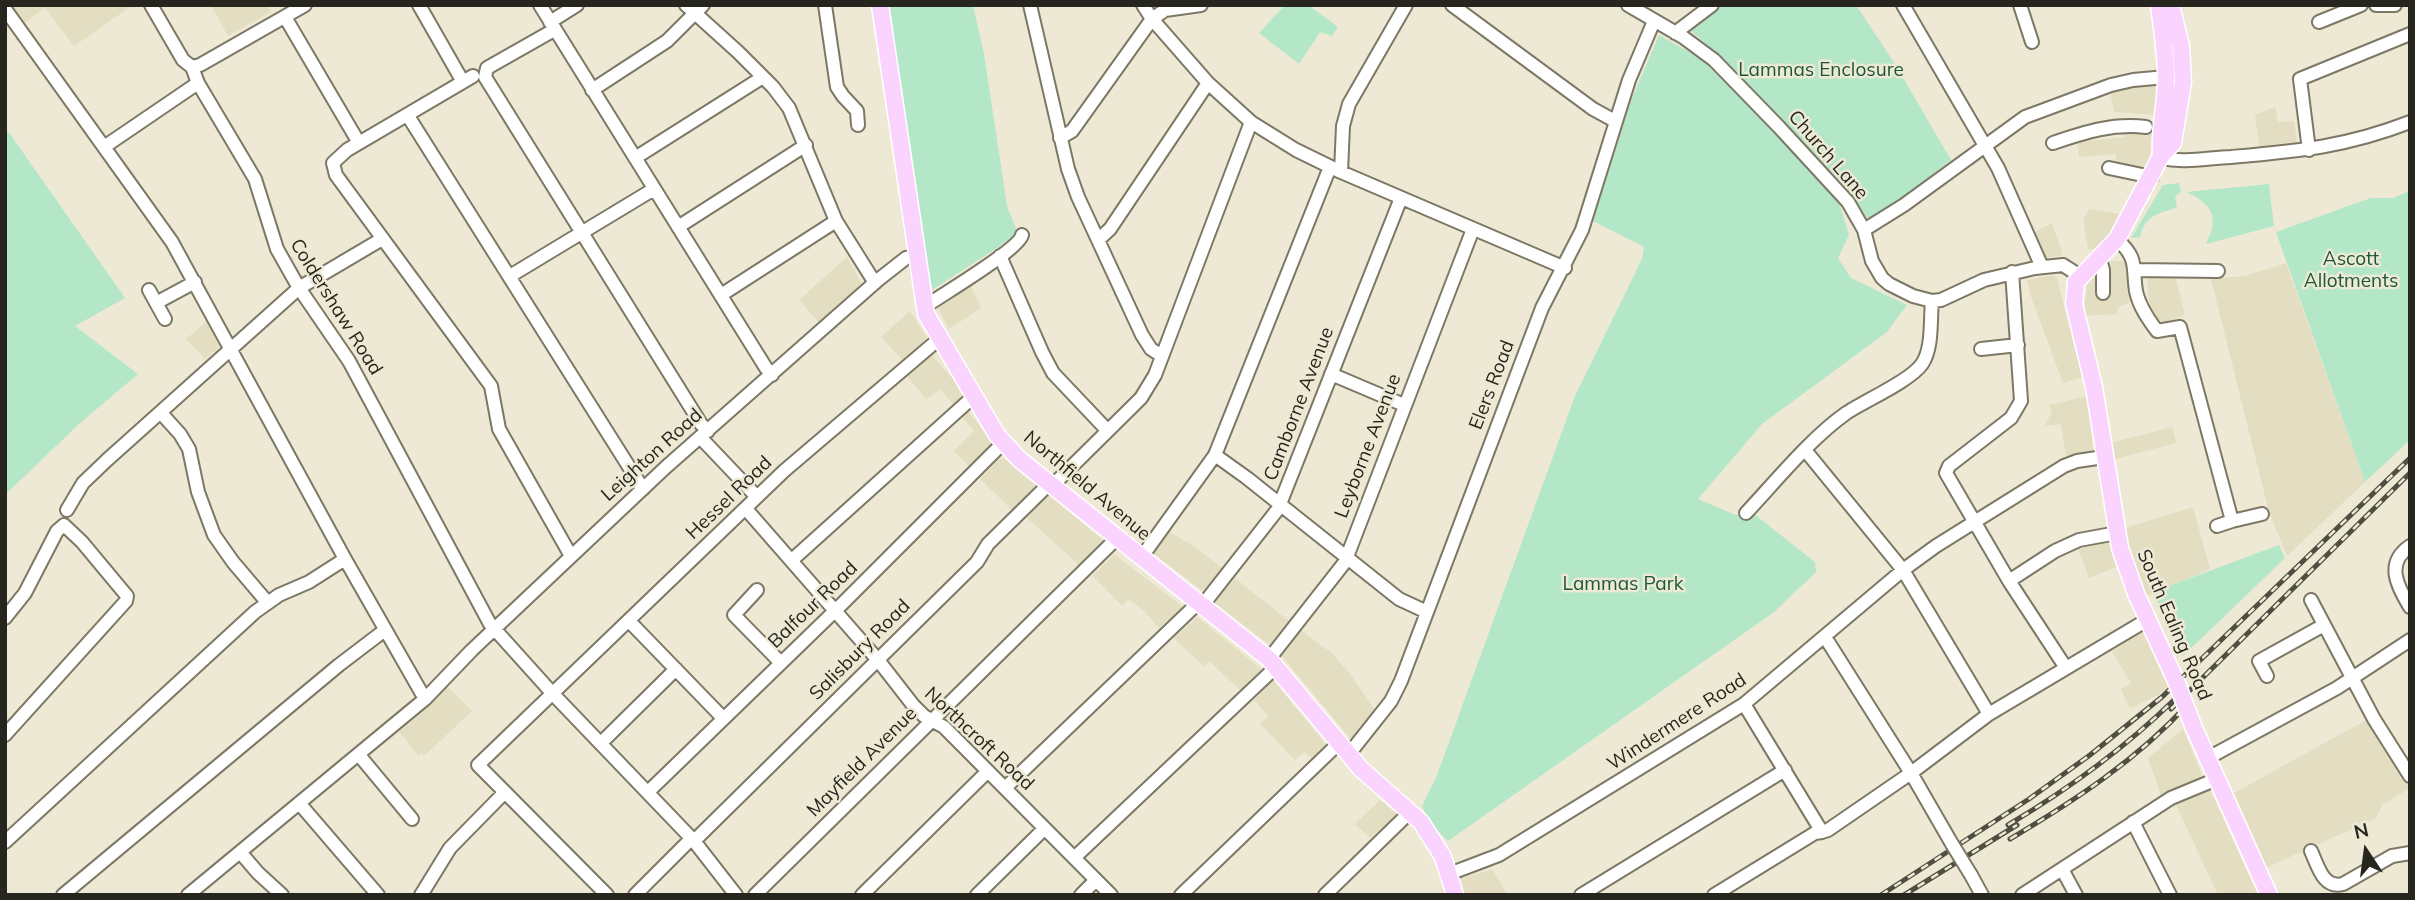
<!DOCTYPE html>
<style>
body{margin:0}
#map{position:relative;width:2415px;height:900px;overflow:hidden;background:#ede9d4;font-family:Mulish,sans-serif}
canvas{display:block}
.frame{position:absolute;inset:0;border:7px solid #27261e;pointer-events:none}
.north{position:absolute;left:2331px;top:816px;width:70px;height:70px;-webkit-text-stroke:5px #ede9d4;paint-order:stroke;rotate:347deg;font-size:19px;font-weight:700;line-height:28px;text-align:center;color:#27261e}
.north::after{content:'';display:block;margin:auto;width:24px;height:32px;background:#27261e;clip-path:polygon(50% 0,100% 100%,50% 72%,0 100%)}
</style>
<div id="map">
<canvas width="2415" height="900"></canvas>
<div class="frame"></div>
<div class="north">N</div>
</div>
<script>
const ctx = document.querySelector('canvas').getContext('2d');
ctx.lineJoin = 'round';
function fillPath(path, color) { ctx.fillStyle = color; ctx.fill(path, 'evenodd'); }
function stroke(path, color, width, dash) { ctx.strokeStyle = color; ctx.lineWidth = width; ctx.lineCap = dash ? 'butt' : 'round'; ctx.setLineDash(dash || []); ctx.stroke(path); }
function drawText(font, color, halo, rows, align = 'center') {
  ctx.font = font + ' Mulish,sans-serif'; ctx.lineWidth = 5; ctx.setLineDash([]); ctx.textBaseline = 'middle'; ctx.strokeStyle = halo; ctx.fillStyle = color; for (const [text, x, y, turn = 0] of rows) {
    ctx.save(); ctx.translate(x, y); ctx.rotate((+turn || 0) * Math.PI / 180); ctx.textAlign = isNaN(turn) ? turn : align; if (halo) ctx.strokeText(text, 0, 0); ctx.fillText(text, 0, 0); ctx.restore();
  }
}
fillPath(new Path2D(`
 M10 5H133L74 46 45 8 24 23Z
 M211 5H267L271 12 228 36Z
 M2142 84 2157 85 2155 115 2114 112 2110 92Z
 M2275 107 2278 122 2294 121 2297 142 2259 146 2255 115Z
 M2133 128 2153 132 2147 169 2115 163 2116 154 2079 157 2078 142 2124 137V129Z
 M2089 209 2121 214 2107 238 2097 248 2088 250 2083 220Z
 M2052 223 2063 255 2046 258 2035 232Z
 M847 257 862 284 819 322 799 300Z
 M2110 261H2127L2131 302 2118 307 2117 314 2084 316 2088 276Z
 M2286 263 2365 482 2287 556 2269 512 2211 279 2245 276Z
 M2054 275 2057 278 2083 377 2063 383 2031 297 2027 280Z
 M2175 276 2185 315 2159 325 2149 307 2147 279Z
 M971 285 981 308 949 329 938 308 940 305Z
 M910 311 927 338 902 360 881 337Z
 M206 322 219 347 205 359 186 339Z
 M931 354 953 379 963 396 954 405 940 390 926 399 907 376Z
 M2087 396 2093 449 2091 452 2066 456 2061 424 2045 426 2052 411 2049 405Z
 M968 411 993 444 970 467 954 451 974 431 960 415Z
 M2172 427 2176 443 2112 460 2110 443Z
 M1004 458 1036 485 1012 510 980 479 999 459Z
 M1049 495 1104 541 1079 565 1027 518Z
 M2193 507 2210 569 2145 597 2122 529Z
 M1170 532 1198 549 1222 568 1203 591 1153 553Z
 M2109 542 2116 567 2089 578 2078 549Z
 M1114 554 1183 607 1159 628 1145 612 1129 599 1122 606 1093 576Z
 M1235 578 1289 621 1270 645 1214 602Z
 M1197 617 1261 669 1262 671 1246 686 1240 690 1209 661 1203 666 1174 638Z
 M1301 630 1333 654 1350 674 1375 710 1352 740 1281 655Z
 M2142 631 2144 633 2169 689 2130 709 2121 689 2131 683 2112 652Z
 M1273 680 1326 745 1311 758 1304 752 1295 760 1260 724 1268 716 1254 700Z
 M447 686 472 711 424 756 421 753 418 755 399 732 423 712Z
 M2372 717 2410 788 2382 805 2376 818 2261 870 2232 794Z
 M2183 729 2203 778 2161 795 2148 758Z
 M2210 790 2258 895H2218L2176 805Z
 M1380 800 1397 814 1370 838 1355 824Z
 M1492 869 1508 895H1464L1461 879Z`), '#e3dec2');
fillPath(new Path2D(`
 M888 5H973L984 54 1007 206 1017 231V235L932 290Z
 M1285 5H1308L1338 27 1332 36 1320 32 1299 64 1259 33Z
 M1722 5H1856L1895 64 1951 160 1871 222C1812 156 1756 87 1689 29Z
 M1659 35 1710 64 1837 196 1849 235 1838 258 1851 278 1907 305 1887 332 1762 424 1698 499 1735 515 1754 514 1815 562 1816 572 1774 612 1448 841 1430 823 1422 806 1436 778 1575 396 1642 259 1644 247 1593 221 1632 98Z
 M5 127 125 298 75 326 138 374 79 424 5 495Z
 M2179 183 2181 192 2175 197 2177 207C2157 215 2146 214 2140 237L2131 238 2163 185Z
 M2269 184 2274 226 2206 244C2220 217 2212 205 2187 192Z
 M2410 191V440L2365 482 2276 232 2371 198H2393Z
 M2279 545 2285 558 2183 656 2153 592Z`), '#b3e7c8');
const minor = new Path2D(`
 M151 5 183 60 192 67 198 83 255 179 277 249 299 288 349 361 490 624 553 694 694 841 736 895
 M419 5 463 82
 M540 5 766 368 772 375
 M686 5 738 52 773 87 789 108 836 221 875 283
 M825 5 837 87 843 96 857 111 858 125
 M1030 5 1068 169 1078 197 1142 335 1151 349 1162 356
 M1143 5 1152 19 1208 83 1251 122 1296 150 1341 172 1565 268
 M1452 5 1593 109 1615 121
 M1628 5 1683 37 1714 60 1779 127 1848 202 1864 230 1872 261 1882 278 1889 284 1913 296 1932 301 1941 300 1984 280 2035 268 2063 265 2080 276
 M1903 5 1998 168 2042 267
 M2020 5 2032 42
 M2376 5H2395
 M5 9 172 242 345 559 425 699
 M285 17 359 143
 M550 22 577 5
 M2319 22 2361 5
 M554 30 487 68 485 77 701 424 708 431
 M1675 33 1712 5
 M192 67 200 65 305 5
 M473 76 347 150 333 163 336 175 491 386 499 429 571 556
 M592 90 667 41 703 5
 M408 116 643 489
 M1060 138 1072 131 1152 19 1165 10 1201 5
 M2053 143C2085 132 2113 123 2146 127
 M104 147 198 83
 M2309 150 2300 79 2410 34
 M635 158 763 77
 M2161 158C2184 163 2207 158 2231 157 2297 151 2346 147 2410 122
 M2109 168 2152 177
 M1341 172 1343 126 1349 104 1406 5
 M678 227 806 145
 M1864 230 1904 205 2025 117 2111 85 2133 80 2166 77
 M2117 239C2139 260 2132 266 2136 291 2139 306 2148 319 2157 331L2180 327 2232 521 2262 514
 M1098 240 1110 229 1208 83
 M1000 256 1042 352 1053 373 1107 430
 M2099 256 2103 270V293
 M2136 270 2218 271
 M2012 272 2021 401 2011 418 1949 466 1946 473 2009 581 2066 668
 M510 276 654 189
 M149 290 165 319
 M721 295 836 221
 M156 303 195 282
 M924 304H929C945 293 1019 249 1022 235
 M1981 349 2018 345
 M1331 374 1404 405
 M161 413 180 434 189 449 198 492 214 535 233 562 267 602
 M700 437 757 497
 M1805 450 1903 570 1989 714
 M1215 455 1247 478 1399 599 1427 612
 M1052 486 1141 398 1155 375 1251 122
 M746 509 878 660 913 705 924 716 944 727 1111 895
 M67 510 83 483 107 460 299 288 382 239
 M1746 513C1776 481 1810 439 1845 414 1864 401 1910 381 1922 364 1933 348 1930 320 1932 301
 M2217 526 2232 521
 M2410 546C2385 563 2397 586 2410 607
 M1141 558 1215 455 1330 167
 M792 560 973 397
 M2009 581 2055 551 2079 540 2117 533
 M757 590 734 615 781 663
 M2311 600 2374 719 2410 776
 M1202 606 1278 509 1401 198
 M5 618 25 593 57 531 64 525 82 542 127 596 126 601 5 735
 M629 621 723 718
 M1825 637 1911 773 1952 844
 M1269 659 1345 562 1473 229
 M2267 676 2259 661 2324 625
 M1744 704 1822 832 1828 830 1911 773 1989 714 2147 620
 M601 743 676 669
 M1349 754 1391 701 1401 681 1542 308 1582 230 1629 80 1654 21
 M359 755 412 819
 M2208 758 2337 688 2410 640
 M1005 788 1198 603
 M648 792 840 606 1003 443
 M299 803 378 895
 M2133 822 2170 895
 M694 841 977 562 988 544 1049 484
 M5 842 255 612 279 595 309 582 345 559
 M2311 851C2318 866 2323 889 2343 884L2392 856 2410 853
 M240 852 258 873 282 895
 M1074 858 1276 667
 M2062 869 2076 895
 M1449 874 1499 855 1744 704 1903 570 1936 546 2064 466 2077 461 2104 457
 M1971 875 1982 895
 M63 895 339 665 385 630
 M188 895 425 699 472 650 666 467 878 280 906 258 918 256
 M421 895 450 848 504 793
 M607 895 478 765 784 471 939 339
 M635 895 691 839
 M755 895 1116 539
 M862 895 988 771
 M977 895 1044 829
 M1081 895 1096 880
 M1181 895 1339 743
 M1325 895 1410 812
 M1581 895 1785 770
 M1714 895 1815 833 1822 832
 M2022 895 2171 798 2217 779`);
const major = new Path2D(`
 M880 5 926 314 997 435 1019 459 1269 659 1361 769 1421 822 1443 857 1455 895
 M2159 5C2162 29 2166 53 2166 78 2166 104 2159 130 2161 156
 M2171 5 2181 46 2183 82 2173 143 2161 156 2117 239 2076 282 2074 304 2094 387 2120 548 2137 596 2176 681
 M2194 728 2269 895`);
stroke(minor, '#7c7865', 16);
stroke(major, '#fff', 19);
stroke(minor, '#fff', 12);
stroke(major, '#fad4ff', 16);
const rail = new Path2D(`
 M2171 709 2410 473
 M2008 825C2067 790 2126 747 2175 699
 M2010 839C2074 801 2137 760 2188 704
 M1881 895 2029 799 2090 755 2162 697 2410 458
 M1904 895 2017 825`);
stroke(rail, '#4f4e43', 5);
stroke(rail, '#ede9d4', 2.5, [8]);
const minorBridge = new Path2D(`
 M1952 844 1971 875`);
const majorBridge = new Path2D(`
 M2176 681 2194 728`);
stroke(minorBridge, '#7c7865', 16, []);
stroke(majorBridge, '#fff', 19, []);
stroke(minorBridge, '#fff', 12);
stroke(majorBridge, '#fad4ff', 16);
drawText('19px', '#1a583a', '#ede9d4', [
 ["Lammas Enclosure",1821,70],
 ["Ascott",2351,259],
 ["Allotments",2351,281],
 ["Lammas Park",1623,584]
]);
drawText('19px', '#27261e', '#ede9d4', [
 ["Church Lane",1828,155,49],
 ["Coldershaw Road",336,307,58],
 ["Elers Road",1492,385,-69],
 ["Camborne Avenue",1299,404,-69],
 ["Leyborne Avenue",1368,446,-69],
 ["Leighton Road",652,455,-42],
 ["Northfield Avenue",1087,486,40],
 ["Hessel Road",729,498,-44],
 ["Balfour Road",813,605,-44],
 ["South Ealing Road",2174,625,67],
 ["Salisbury Road",860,650,-45],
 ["Windermere Road",1677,722,-33],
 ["Northcroft Road",979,739,43],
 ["Mayfield Avenue",862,762,-45]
]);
</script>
